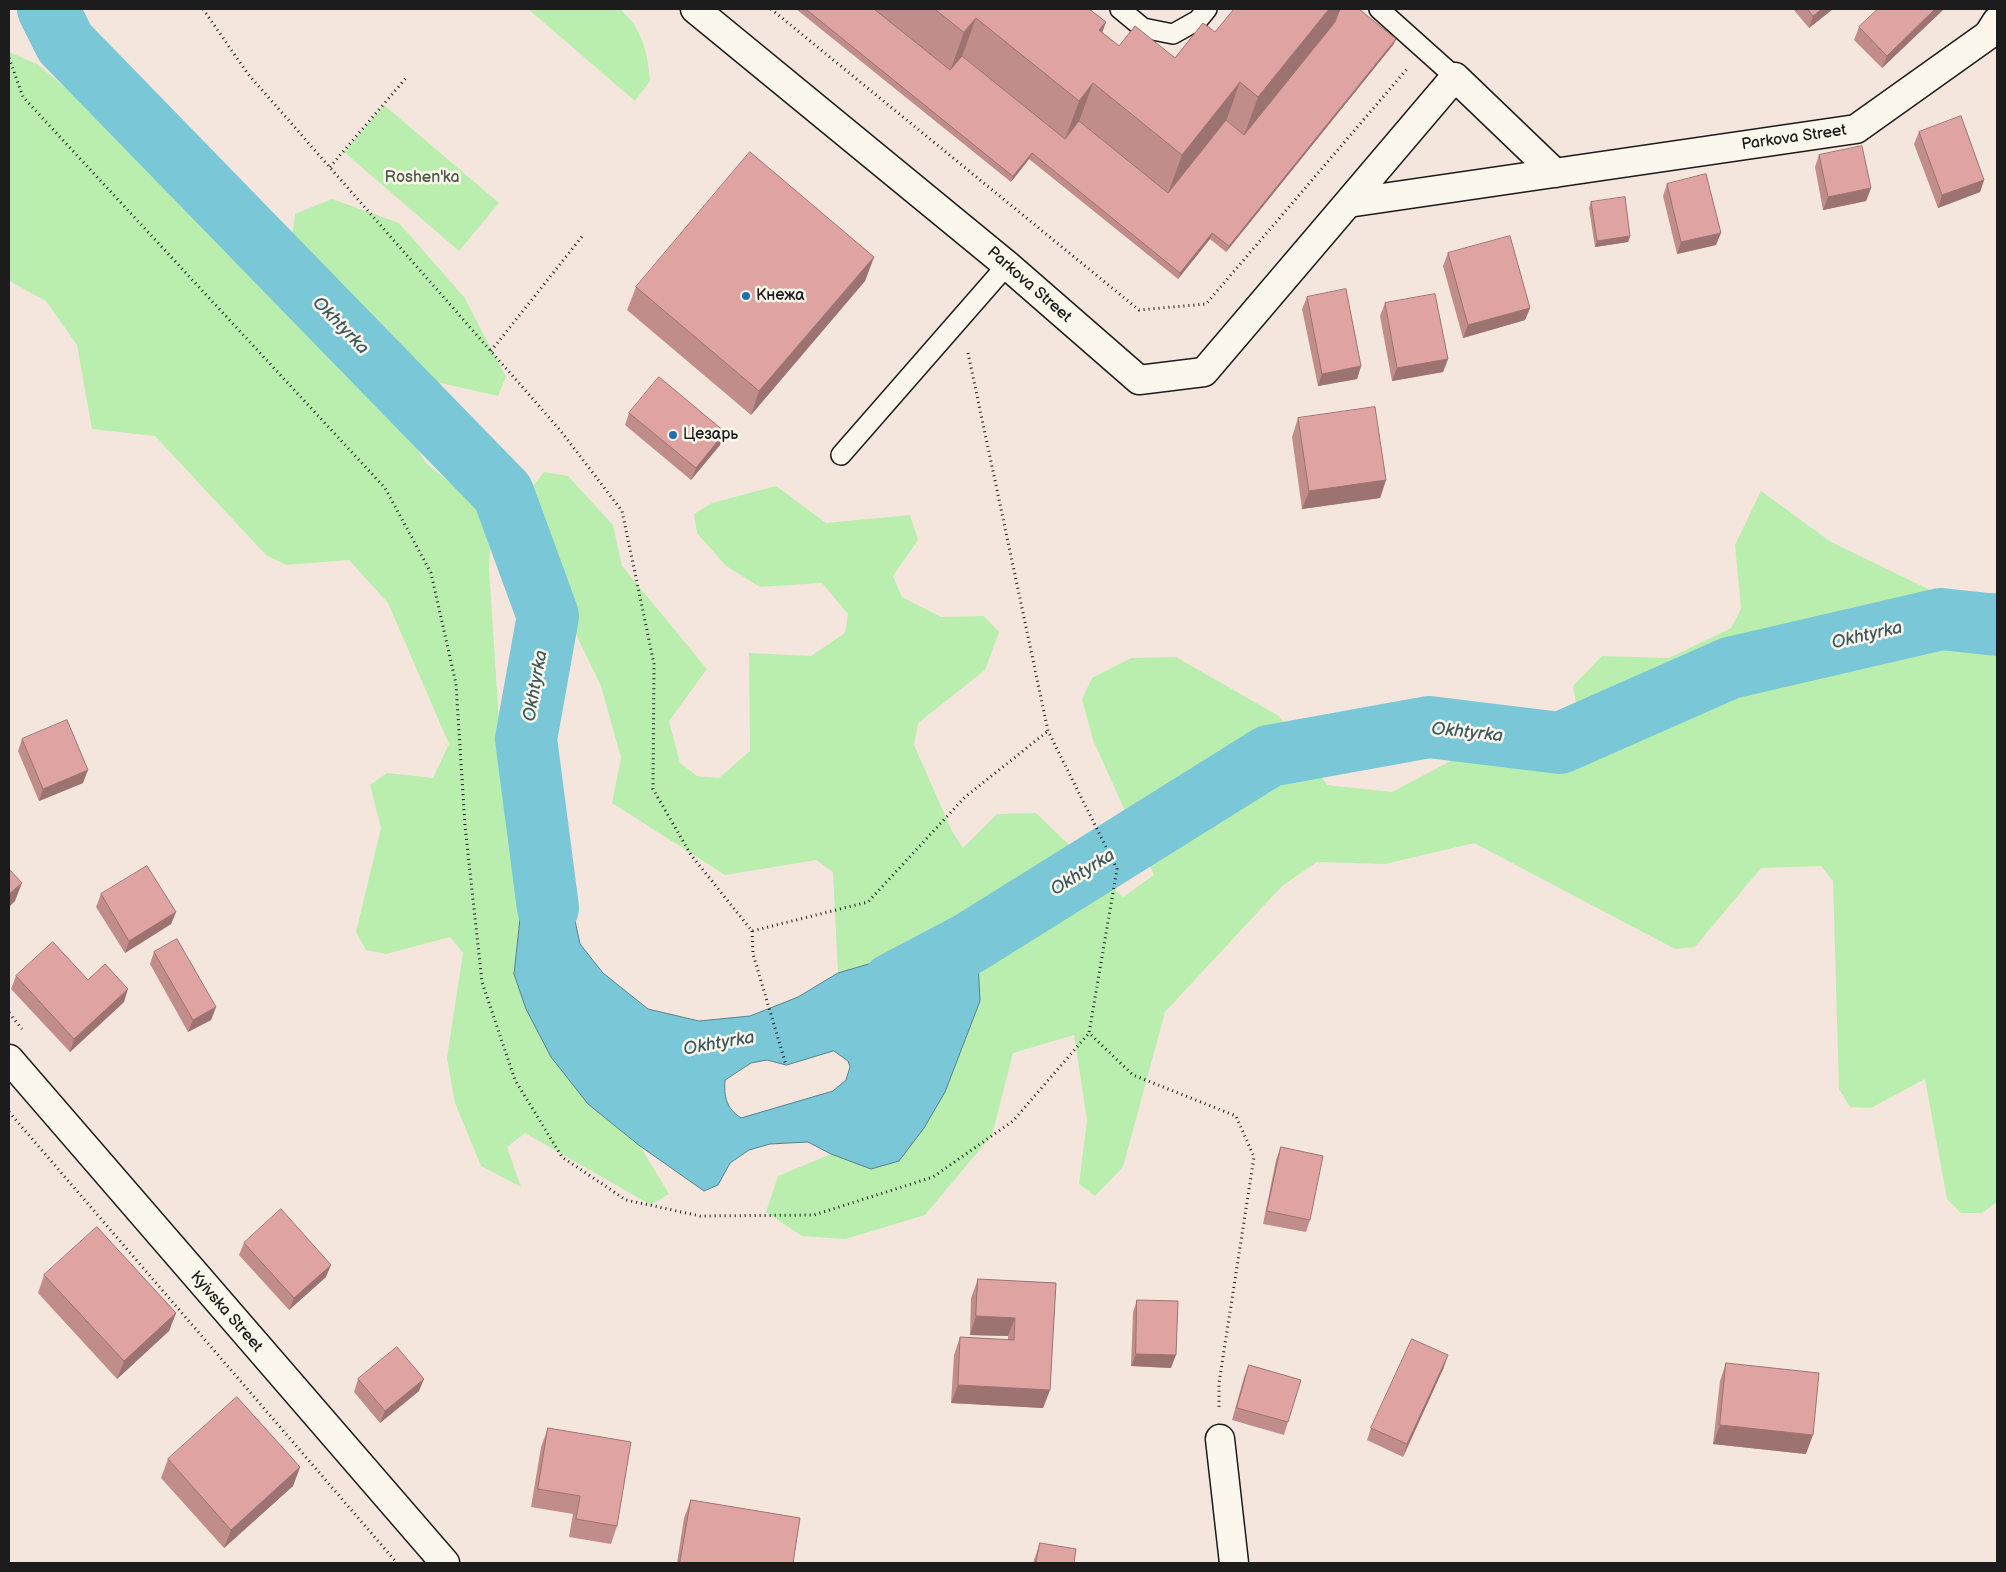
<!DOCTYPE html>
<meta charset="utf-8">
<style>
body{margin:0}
#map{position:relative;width:2006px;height:1572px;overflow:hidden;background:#f5e6dd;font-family:"Balsamiq Sans",sans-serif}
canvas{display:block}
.frame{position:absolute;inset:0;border:10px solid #1c1c1c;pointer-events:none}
</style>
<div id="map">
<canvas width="2006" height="1572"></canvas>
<div class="frame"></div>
</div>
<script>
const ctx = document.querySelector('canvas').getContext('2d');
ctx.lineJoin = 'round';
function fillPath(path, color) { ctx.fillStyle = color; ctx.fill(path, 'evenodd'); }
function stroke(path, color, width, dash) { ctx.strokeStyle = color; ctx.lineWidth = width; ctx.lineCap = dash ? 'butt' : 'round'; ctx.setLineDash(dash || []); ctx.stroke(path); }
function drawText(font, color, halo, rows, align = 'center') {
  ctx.font = font + ' "Balsamiq Sans",sans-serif'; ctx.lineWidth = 5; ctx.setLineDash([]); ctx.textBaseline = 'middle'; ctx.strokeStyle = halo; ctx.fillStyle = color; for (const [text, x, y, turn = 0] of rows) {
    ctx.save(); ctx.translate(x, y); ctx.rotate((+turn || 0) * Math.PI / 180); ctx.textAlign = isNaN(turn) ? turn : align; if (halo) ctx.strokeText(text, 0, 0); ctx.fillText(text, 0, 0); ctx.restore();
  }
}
fillPath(new Path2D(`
 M528 9H620C642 28 648 53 650 81L635 101Z
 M9 52 37 64 66 88 97 120 145 152 259 275 290 253 295 214 332 199 399 223 464 297 506 377 498 396 397 373 381 388 426 463 460 491 498 508 519 503 544 472 568 476 613 525 622 566 707 669 669 721 680 763 697 776 719 778 750 751 749 653 811 656 845 633 848 614 822 583 760 587 726 566 697 533 694 514 712 503 776 486 826 523 910 515 918 540 893 576 902 597 941 617 984 616 999 632 985 670 918 723 914 745 952 831 963 848 997 814 1036 813 1123 897 1154 875 1093 740 1082 699 1092 678 1131 658 1176 657 1279 716 1327 785 1392 792 1464 754 1551 768 1584 745 1573 686 1602 656 1669 658 1731 628 1741 609 1735 545 1761 491 1831 542 1953 601 1997 592V1202L1982 1213H1961L1947 1199 1925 1079 1871 1108 1850 1107 1839 1089 1833 881 1821 866 1761 868 1695 947 1675 949 1474 843 1385 864 1317 862 1282 886 1165 1012 1123 1167 1095 1196 1079 1184 1087 1120 1074 1035 1013 1053 992 1135 925 1215 846 1239 802 1236 766 1212 778 1176 831 1154 871 1169 924 1128 945 1091 980 1001 943 942 838 973 833 872 816 860 725 875 612 803 621 758 601 686 523 525 490 547 489 568 504 799 524 882 514 974 588 1104 640 1146 669 1194 651 1205 525 1133 507 1147 521 1187 481 1166 455 1103 447 1058 463 953 450 937 386 954 366 950 356 932 381 828 370 785 387 773 433 778 449 744 388 603 349 560 286 565 266 555 155 436 92 429 77 345 46 301 9 281Z
 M384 105 499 203 459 251 344 152Z`), '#b9eeaf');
const water = new Path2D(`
 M539 822 570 897 580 944 603 973 648 1009 699 1021 750 1016 798 997 838 973 943 942 968 944 978 962 980 1001 945 1092 924 1128 899 1161 871 1169 831 1154 808 1142 770 1144 749 1150 730 1163 718 1185 704 1191 640 1146 588 1104 551 1057 526 1009 514 974 524 882ZM834 1051 848 1061 850 1067 846 1080 833 1091 741 1118C726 1108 724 1097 725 1080L751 1063 767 1060 786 1065Z`);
fillPath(water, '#7ac7d8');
stroke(water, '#54838d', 1);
stroke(new Path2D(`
 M48 9 65 43 503 493 548 616 526 739 548 908
 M892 984 968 944 1269 756 1429 727 1560 743 1730 668 1941 619 1997 625`), '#7ac7d8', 62);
const service = new Path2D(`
 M1120 9 1143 28 1173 34 1198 20 1207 9
 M1379 9 1455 77
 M841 455 1007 265`);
const minor = new Path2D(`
 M695 9 1007 265 1139 380 1204 372 1348 203 1856 129 1988 35 1997 21
 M1348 203 1455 77 1555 173
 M1220 1439 1234 1563`);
const secondary = new Path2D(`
 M9 1059 445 1563`);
stroke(service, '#1c1c1c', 22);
stroke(minor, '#1c1c1c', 31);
stroke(secondary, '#1c1c1c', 31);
stroke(new Path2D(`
 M203 9 248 74 560 430 622 511 654 664 653 789 691 855 752 931 868 902 965 797 1048 731
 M771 9 1139 310 1206 304 1407 69
 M9 58 23 97 385 488 431 573 456 684 465 826 482 982 515 1080 562 1157 626 1200 700 1216 814 1215 933 1177 1013 1121 1089 1033
 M330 167 406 78
 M491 351 584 234
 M968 353 1048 731 1117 869 1089 1033 1133 1075 1236 1116 1254 1157 1219 1383V1408
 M752 931 753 954 786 1065
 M9 1013 22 1029
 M9 1112 397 1563`), '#1c1c1c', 3, [1, 4]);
stroke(service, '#fbf7ec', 19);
stroke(minor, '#fbf7ec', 28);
stroke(secondary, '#fbf7ec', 28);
fillPath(new Path2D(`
 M796 9H1089L1106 22 1102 32 1119 46 1175 58 1215 32 1396 39 1393 45 1226 252 1210 239 1178 279 1029 159 1011 182Z
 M1793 9H1833L1809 28Z
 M1944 9 1882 68 1854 40 1859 27Z
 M1919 132 1984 180 1980 192 1938 208 1914 144Z
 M1819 155 1871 188 1866 201 1823 210 1815 167Z
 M1667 184 1716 245 1677 254 1663 196Z
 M1591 202 1630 236 1628 242 1595 247 1589 208Z
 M1448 253 1530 308 1525 320 1463 338 1443 266Z
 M874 257 865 281 751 415 627 310 636 287Z
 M1307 297 1361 366 1357 379 1318 386 1302 309Z
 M1385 303 1448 359 1443 372 1392 381 1380 316Z
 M629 413 720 445 691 480 625 425Z
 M1298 418 1386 480 1380 498 1302 509 1292 437Z
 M22 739 83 783 39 801 18 751Z
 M101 894 176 912 171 924 125 953 96 907Z
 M154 952 216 1007 211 1020 188 1032 150 964Z
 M16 976 88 980 124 1002 70 1052 11 989Z
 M1281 1147 1310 1220 1306 1232 1263 1224 1276 1160Z
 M244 1243 326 1277 289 1310 239 1255Z
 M44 1275 176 1313 169 1331 117 1379 38 1293Z
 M978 1279 1056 1283 1050 1390 1043 1408 951 1403 954 1355 960 1337 1008 1340V1336L970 1335 971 1298Z
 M1137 1300 1171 1368 1131 1366 1133 1312Z
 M1726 1363 1806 1454 1713 1444 1720 1381Z
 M1249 1365 1288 1422 1284 1435 1232 1420 1244 1377Z
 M1444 1367 1403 1457 1367 1440 1371 1428Z
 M358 1379 419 1391 380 1423 354 1392Z
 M548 1428 617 1526 611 1544 569 1537 573 1514 531 1507 541 1447Z
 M168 1459 300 1467 293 1486 224 1548 161 1478Z
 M691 1500 793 1563H677L684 1518Z
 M1040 1543 1074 1563H1033Z`), '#c08d8b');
fillPath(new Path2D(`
 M1329 9H1340L1333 28 1242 141 1258 97Z
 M1822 9H1833L1809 28 1813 16Z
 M1935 9H1944L1882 68 1887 56Z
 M976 18 960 62 948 77 964 32Z
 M1106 22 1090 66 1099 30Z
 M1396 39 1393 45 1226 252 1229 246Z
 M1240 82 1224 127 1166 199 1182 155Z
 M1093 83 1077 127 1063 145 1079 101Z
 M1032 153 1029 159 1011 182 1013 176Z
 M1984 180 1980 192 1938 208 1942 195Z
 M1871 188 1866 201 1823 210 1828 197Z
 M1212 233 1210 239 1178 279 1180 273Z
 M1721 233 1716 245 1677 254 1681 242Z
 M1630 236 1628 242 1595 247 1597 241Z
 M874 257 865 281 751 415 759 391Z
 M1530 308 1525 320 1463 338 1468 325Z
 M1448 359 1443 372 1392 381 1397 368Z
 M1361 366 1357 379 1318 386 1322 374Z
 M725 432 720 445 691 480 696 468Z
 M1386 480 1380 498 1302 509 1309 491Z
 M88 770 83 783 39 801 43 789Z
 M22 883 15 901 9 907V894Z
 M176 912 171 924 125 953 129 941Z
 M128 989 124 1002 70 1052 74 1039Z
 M216 1007 211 1020 188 1032 193 1020Z
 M331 1265 326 1277 289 1310 294 1298Z
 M176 1313 169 1331 117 1379 124 1361Z
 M976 1316 1015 1318 1008 1336 970 1335Z
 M1136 1354 1176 1355 1171 1368 1131 1366Z
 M1448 1355 1444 1367 1403 1457 1407 1444Z
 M424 1379 419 1391 380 1423 385 1411Z
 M958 1385 1050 1390 1043 1408 951 1403Z
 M1720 1425 1813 1435 1806 1454 1713 1444Z
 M300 1467 293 1486 224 1548 231 1530Z`), '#9c7371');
const building = new Path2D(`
 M806 9H874L950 70 962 56 1065 139 1079 121 1168 193 1226 120 1244 135 1335 22 1340 9H1359L1396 39 1229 246 1212 233 1180 273 1032 153 1013 176Z
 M935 9H1089L1106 22 1099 30 1119 46 1135 26 1175 58 1203 23 1215 32 1234 9H1329L1258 97 1240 82 1182 155 1093 83 1079 101 976 18 964 32Z
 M1808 9H1822L1813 16Z
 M1878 9H1935L1887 56 1859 27Z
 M1961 116 1984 180 1942 195 1919 132Z
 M1862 146 1871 188 1828 197 1819 155Z
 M750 152 874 257 759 391 636 287Z
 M1706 174 1721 233 1681 242 1667 184Z
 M1625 197 1630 236 1597 241 1591 202Z
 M1510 236 1530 308 1468 325 1448 253Z
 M1346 289 1361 366 1322 374 1307 297Z
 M1435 294 1448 359 1397 368 1385 303Z
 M659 377 725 432 696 468 629 413Z
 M1375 407 1386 480 1309 491 1298 418Z
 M67 720 88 770 43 789 22 739Z
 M147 866 176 912 129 941 101 894Z
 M9 869 22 883 9 894Z
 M177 939 216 1007 193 1020 154 952Z
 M53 942 88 980 105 964 128 989 74 1039 16 976Z
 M1281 1147 1323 1156 1310 1220 1267 1211Z
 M281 1209 331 1265 294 1298 244 1243Z
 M97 1227 176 1313 124 1361 44 1275Z
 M978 1279 1056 1283 1050 1390 958 1385 960 1337 1014 1340 1015 1318 976 1316Z
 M1137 1300 1178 1301 1176 1355 1136 1354Z
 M1412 1339 1448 1355 1407 1444 1371 1428Z
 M397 1347 424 1379 385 1411 358 1379Z
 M1726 1363 1819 1373 1813 1435 1720 1425Z
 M1249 1365 1301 1380 1288 1422 1237 1408Z
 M237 1397 300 1467 231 1530 168 1459Z
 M548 1428 631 1442 617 1526 576 1519 580 1496 538 1489Z
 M691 1500 800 1518 793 1563H680Z
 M1040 1543 1076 1549 1074 1563H1036Z`);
fillPath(building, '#dfa4a2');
stroke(building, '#9c7371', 1);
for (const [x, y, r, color] of [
 [746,296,5,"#1f6fb2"],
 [673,435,5,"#1f6fb2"]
]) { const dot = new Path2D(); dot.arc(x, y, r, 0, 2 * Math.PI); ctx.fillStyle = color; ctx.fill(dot); stroke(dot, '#fbf7ec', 2); }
drawText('16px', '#1c1c1c', '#fbf7ec', [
 ["Parkova Street",1794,138,-8],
 ["Parkova Street",1029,285,41],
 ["Kyivska Street",226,1312,49]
]);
drawText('16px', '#4b5b48', '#fbf7ec', [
 ["Roshen'ka",422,178]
]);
drawText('16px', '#1c1c1c', '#fbf7ec', [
 ["Кнежа",756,296],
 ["Цезарь",683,435]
], 'left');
drawText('italic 18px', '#3d585e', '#fbf7ec', [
 ["Okhtyrka",340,326,46],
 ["Okhtyrka",1867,636,-13],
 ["Okhtyrka",536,686,-80],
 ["Okhtyrka",1467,733,6],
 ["Okhtyrka",1083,873,-32],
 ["Okhtyrka",719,1044,-10]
]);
</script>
